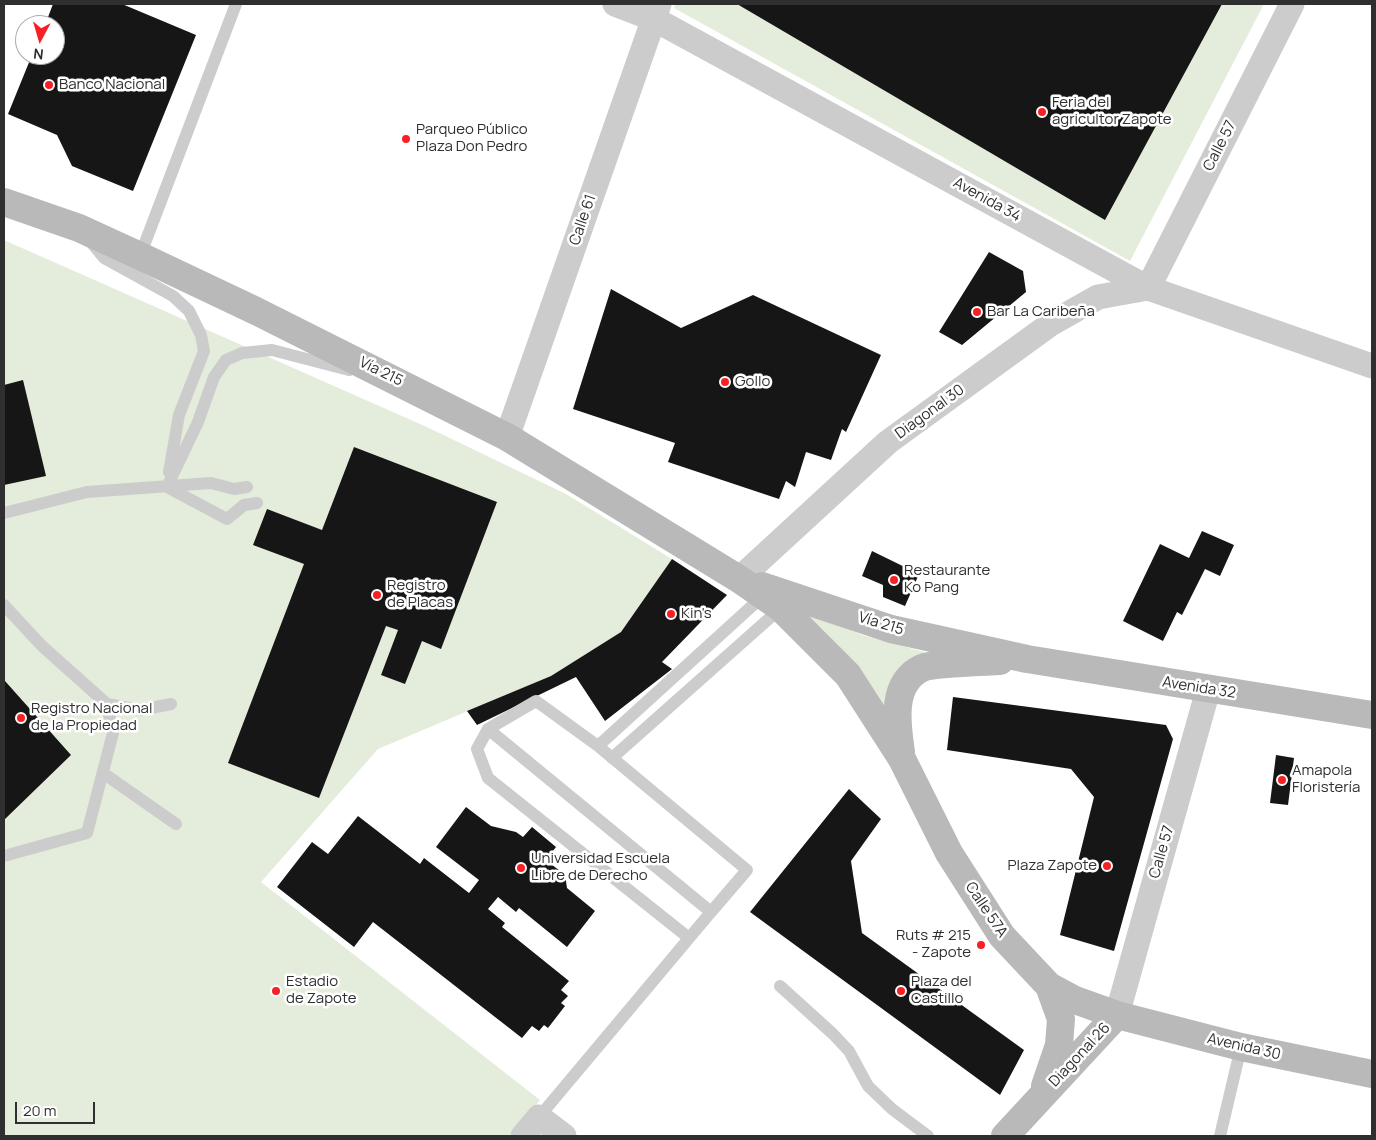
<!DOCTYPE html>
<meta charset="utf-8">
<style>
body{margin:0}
#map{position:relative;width:1376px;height:1140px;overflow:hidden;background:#fff;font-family:Manrope,sans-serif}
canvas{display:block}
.frame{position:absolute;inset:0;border:5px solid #2f2f2f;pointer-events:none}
.north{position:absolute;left:15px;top:15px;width:50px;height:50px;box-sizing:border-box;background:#fff;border:1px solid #acacac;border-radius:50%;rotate:186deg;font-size:14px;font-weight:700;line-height:20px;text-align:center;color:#2f2f2f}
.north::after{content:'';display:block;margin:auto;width:18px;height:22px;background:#f62025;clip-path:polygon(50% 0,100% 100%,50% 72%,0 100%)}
.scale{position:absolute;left:15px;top:1102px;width:80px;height:22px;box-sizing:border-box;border:2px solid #2f2f2f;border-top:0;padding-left:6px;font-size:15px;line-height:18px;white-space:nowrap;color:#2f2f2f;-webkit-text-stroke:4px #fff;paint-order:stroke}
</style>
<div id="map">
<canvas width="1376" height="1140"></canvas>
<div class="frame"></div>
<div class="north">N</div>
<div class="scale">20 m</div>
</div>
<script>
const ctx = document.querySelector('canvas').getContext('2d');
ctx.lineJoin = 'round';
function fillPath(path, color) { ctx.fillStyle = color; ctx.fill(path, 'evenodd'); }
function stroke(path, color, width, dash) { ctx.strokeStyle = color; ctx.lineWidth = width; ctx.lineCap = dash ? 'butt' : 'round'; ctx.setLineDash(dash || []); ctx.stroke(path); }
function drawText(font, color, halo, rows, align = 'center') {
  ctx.font = font + ' Manrope,sans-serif'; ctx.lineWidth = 5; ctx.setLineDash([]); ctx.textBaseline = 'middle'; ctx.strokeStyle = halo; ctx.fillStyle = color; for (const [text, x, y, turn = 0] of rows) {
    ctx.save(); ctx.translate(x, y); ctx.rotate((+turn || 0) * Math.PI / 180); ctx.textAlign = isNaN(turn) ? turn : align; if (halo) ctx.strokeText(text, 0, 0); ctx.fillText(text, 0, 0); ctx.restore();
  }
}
fillPath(new Path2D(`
 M675 4H1264L1130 261 674 8Z
 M4 240 429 428 566 494 672 559 621 632 551 676 378 749 261 882 540 1100 512 1136H4Z
 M789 604 862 635 946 658 921 660 892 730 863 673 821 628Z`), '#e4eddb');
fillPath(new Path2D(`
 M53 4H122L196 35 133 191 72 166 57 135 8 114 32 55H55V25H45Z
 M737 4H1222L1105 220Z
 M989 252 1023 271 1026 292 962 345 939 332Z
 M611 289 681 328 753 295 881 355 846 432 842 429 831 460 806 452 795 487 786 481 779 499 668 462 675 443 573 409Z
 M23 380 46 476 4 485V385Z
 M354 447 497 502 441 649 422 641 405 684 381 675 398 630 386 626 319 798 228 763 304 564 253 545 267 509 322 530Z
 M1202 531 1234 545 1220 576 1205 569 1182 615 1177 612 1163 641 1123 621 1160 544 1189 558Z
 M872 551 919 574 905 606 883 597V585L862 576Z
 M672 559 727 595 662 662 672 669 605 721 576 677 477 725 467 711 551 676 621 632Z
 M5 681 71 755 4 820V682Z
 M953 697 1166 725 1173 739 1114 951 1060 935 1094 797 1071 769 947 750Z
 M1276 755 1294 758 1288 805 1270 803Z
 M849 789 881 819 851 861 862 933 1024 1050 1000 1095 750 912Z
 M466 807 491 826 516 832 523 837 532 827 556 847 546 860 565 875 567 888 595 911 567 947 519 908 516 912 498 897 488 909 505 923 502 927 569 981 561 990 568 996 561 1003 565 1006 548 1028 544 1025 539 1031 532 1026 522 1038 373 922 354 947 277 887 312 842 328 854 358 816 420 864 424 858 469 893 479 880 436 847Z`), '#161616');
stroke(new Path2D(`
 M90 241 104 258 173 296 189 311 201 335 204 351 179 415 169 472
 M140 256 236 4
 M167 487 198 422 214 377 226 360 242 353 272 350 349 370
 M167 487 227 519 244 505 257 503
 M4 513 87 492 211 483 234 489 247 487
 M4 605 42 646 107 704 141 710 171 704
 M536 701 598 746 747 870 711 912 488 729Z
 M488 729 477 749 488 778 689 938
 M598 746 763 596
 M612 758 781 608
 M103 773 176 824
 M4 856 87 833 113 733 107 704
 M780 986 833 1034 849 1051 868 1086 892 1109 928 1136
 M539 1117 711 912
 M1220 1136 1241 1047`), '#ccc', 12);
stroke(new Path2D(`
 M615 4 654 19 1148 288 1372 366
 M1148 288 1292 4
 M507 437 659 4
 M739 579 888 442 1052 323 1098 297 1148 288
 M1117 1015 1208 690
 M523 1136 539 1117 564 1136`), '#ccc', 25);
stroke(new Path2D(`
 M4 202 79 228 140 256 256 311 507 437 739 579 781 608 848 675 902 759 949 853 1002 936 1049 986 1075 1000 1117 1015 1241 1047 1372 1074
 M762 586 891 629 1027 659 1372 715
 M901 752C897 725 890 683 922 668 933 663 984 662 1000 661
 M1045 1086 1059 1045 1061 1019 1049 986
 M1005 1136 1117 1015`), '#b9b9b9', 28);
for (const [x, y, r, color] of [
 [49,85,5,"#f62025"],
 [1042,112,5,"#f62025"],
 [406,139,5,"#f62025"],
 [977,312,5,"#f62025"],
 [725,382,5,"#f62025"],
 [894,580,5,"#f62025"],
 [377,595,5,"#f62025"],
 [671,614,5,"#f62025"],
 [21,718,5,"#f62025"],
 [1282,780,5,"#f62025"],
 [1107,866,5,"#f62025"],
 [521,868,5,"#f62025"],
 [981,945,5,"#f62025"],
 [276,991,5,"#f62025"],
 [901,991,5,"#f62025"]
]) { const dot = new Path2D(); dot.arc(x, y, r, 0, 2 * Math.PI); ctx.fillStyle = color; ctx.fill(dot); stroke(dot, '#fff', 2); }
drawText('15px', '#2f2f2f', '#fff', [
 ["Banco Nacional",59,85],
 ["Feria del",1052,103],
 ["agricultor Zapote",1052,120],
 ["Parqueo Público",416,130],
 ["Plaza Don Pedro",416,147],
 ["Bar La Caribeña",987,312],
 ["Gollo",735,382],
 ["Restaurante",904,571],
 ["Ko Pang",904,588],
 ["Registro",387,586],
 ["de Placas",387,603],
 ["Kin's",681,614],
 ["Registro Nacional",31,709],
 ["de la Propiedad",31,726],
 ["Amapola",1292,771],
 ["Floristería",1292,788],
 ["Universidad Escuela",531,859],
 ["Libre de Derecho",531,876],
 ["Plaza Zapote",1097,866,"right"],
 ["Ruts # 215",971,936,"right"],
 ["- Zapote",971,953,"right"],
 ["Estadio",286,982],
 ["de Zapote",286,999],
 ["Plaza del",911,982],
 ["Castillo",911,999]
], 'left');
drawText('15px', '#2f2f2f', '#fff', [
 ["Calle 57",1220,146,-63],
 ["Avenida 34",987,200,29],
 ["Calle 61",583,220,-71],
 ["Vía 215",381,372,26],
 ["Diagonal 30",930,412,-36],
 ["Vía 215",881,624,17],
 ["Avenida 32",1199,688,9],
 ["Calle 57",1162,852,-74],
 ["Calle 57A",986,910,56],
 ["Avenida 30",1244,1047,13],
 ["Diagonal 26",1080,1055,-47]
]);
</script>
